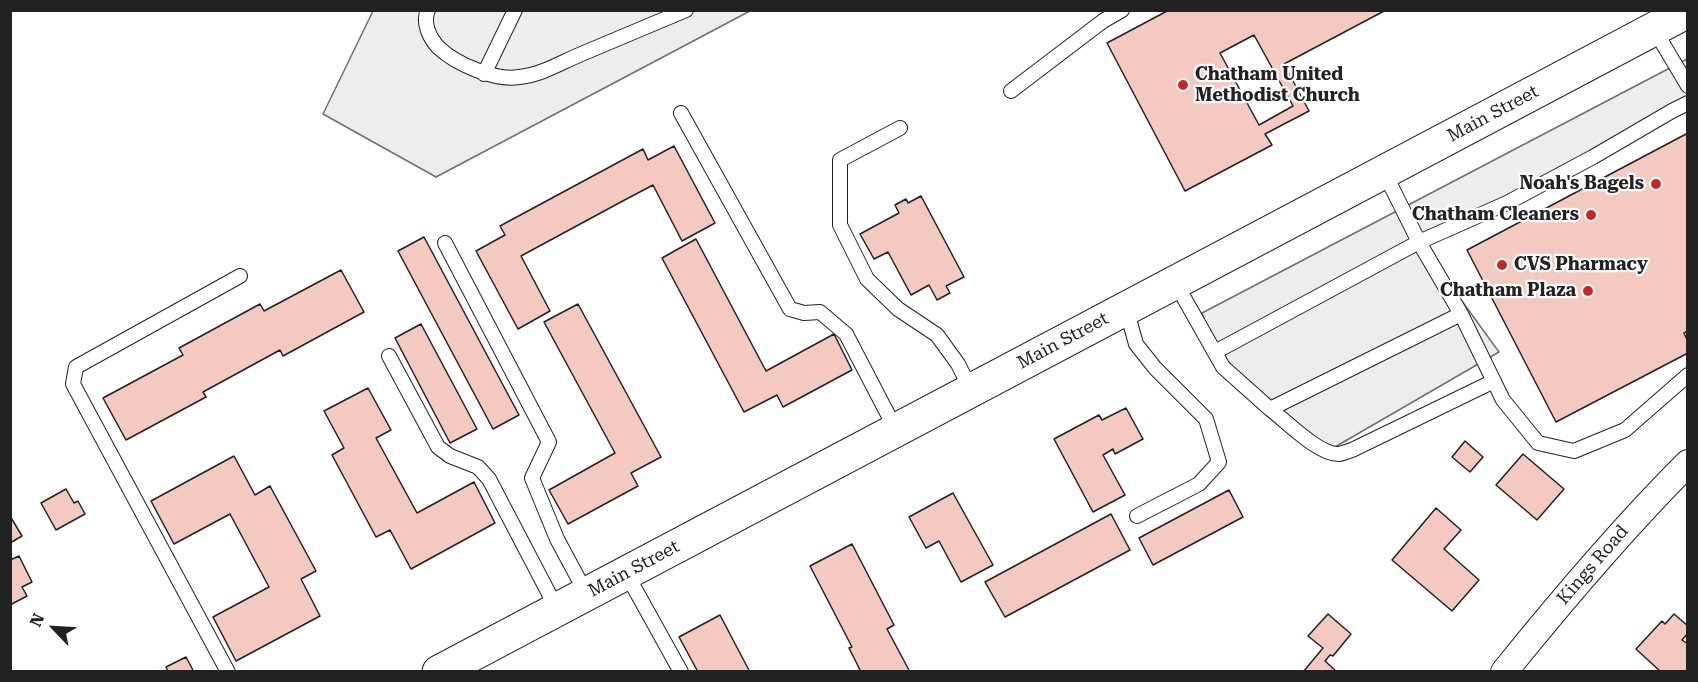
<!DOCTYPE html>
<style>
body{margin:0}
#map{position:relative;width:1698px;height:682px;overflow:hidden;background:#fff;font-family:"Roboto Serif",serif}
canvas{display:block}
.frame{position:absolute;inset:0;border:12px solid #222;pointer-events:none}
.north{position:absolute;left:24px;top:598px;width:60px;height:60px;-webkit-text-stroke:4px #fff;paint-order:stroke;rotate:295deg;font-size:16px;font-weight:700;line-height:24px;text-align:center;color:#222}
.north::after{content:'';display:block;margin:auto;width:21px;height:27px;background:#222;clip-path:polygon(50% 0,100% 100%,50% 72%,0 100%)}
</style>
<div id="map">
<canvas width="1698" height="682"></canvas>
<div class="frame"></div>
<div class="north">N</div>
</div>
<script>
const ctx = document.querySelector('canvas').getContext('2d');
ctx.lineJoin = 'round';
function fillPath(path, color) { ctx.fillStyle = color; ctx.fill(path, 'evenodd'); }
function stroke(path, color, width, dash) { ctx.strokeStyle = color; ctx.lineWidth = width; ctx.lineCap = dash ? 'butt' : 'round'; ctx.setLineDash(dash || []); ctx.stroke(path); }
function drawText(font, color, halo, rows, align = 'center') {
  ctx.font = font + ' "Roboto Serif",serif'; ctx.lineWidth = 4.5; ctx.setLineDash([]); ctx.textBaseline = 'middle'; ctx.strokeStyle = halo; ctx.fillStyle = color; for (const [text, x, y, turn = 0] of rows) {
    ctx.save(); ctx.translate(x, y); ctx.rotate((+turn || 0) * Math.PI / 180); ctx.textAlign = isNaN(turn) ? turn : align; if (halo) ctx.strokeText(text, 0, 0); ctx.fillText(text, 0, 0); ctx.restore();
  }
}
const parking = new Path2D(`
 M373 11H750L436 177 323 114Z
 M1687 59V100L1419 242 1499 352 1328 451 1215 352 1202 313Z`);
fillPath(parking, '#ededed');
stroke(parking, '#6f6f6f', 1.5);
const building = new Path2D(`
 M1169 10H1386L1284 64 1309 111 1265 134 1272 145 1185 191 1107 43ZM1254 35 1293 106 1259 125 1220 53Z
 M1688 133V331L1684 333 1688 342V353L1556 422 1467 250Z
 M674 146 715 223 682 241 653 185 619 203 521 256 550 311 518 329 476 251 505 235 500 226 643 149 648 160Z
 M921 196 964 277 946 286 950 293 937 300 929 285 911 295 888 252 874 259 860 234 899 213 895 205 906 199 908 203Z
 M424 237 519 415 493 429 398 251Z
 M696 239 766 371 834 334 852 370 783 407 777 395 744 412 662 258Z
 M341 270 364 312 283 356 280 350 203 392 206 397 126 440 103 398 183 355 179 348 260 304 264 311Z
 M578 304 661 457 631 473 638 486 568 524 549 490 615 453 544 322Z
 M421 324 477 429 450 443 395 338Z
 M368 388 391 430 376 438 417 513 474 482 495 523 411 569 390 530 376 537 332 455 344 448 324 411Z
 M1126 408 1143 439 1115 454 1113 449 1103 455 1125 495 1093 512 1054 439 1099 415 1102 420Z
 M1465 441 1483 457 1470 472 1452 457Z
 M1523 454 1564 489 1537 520 1496 485Z
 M234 456 255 495 270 486 316 571 301 579 320 616 236 661 213 617 269 587 230 514 174 544 151 501Z
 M66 489 74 503 78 501 85 514 56 530 41 503Z
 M1229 490 1243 517 1153 565 1139 538Z
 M953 493 993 565 961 582 939 541 926 548 909 517Z
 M1436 508 1461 530 1444 549 1479 580 1452 611 1392 560Z
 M1111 514 1130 550 1005 617 985 582Z
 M10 516 22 536 10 543Z
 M852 544 894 625 887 629 910 672H861L849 648 852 647 810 566Z
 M19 556 32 582 22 587 27 596 10 605V560Z
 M1328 614 1351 634 1333 656 1330 655 1325 661 1337 672H1303L1323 648 1308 636Z
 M1674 614 1688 626V633L1682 640 1688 644V672H1661L1636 649 1662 621 1665 624Z
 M720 615 742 657 750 672H698L679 637Z
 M186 657 194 672H168L166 667Z`);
fillPath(building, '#f3c9c0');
stroke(building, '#222', 1.5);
const lane = new Path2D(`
 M428 10C422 23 430 39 439 48 456 64 495 81 519 77 541 75 560 63 579 55 615 40 651 25 686 10
 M1654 29 1688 86
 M484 74 515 10
 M1011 91 1103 21 1122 10
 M681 113 790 309 804 313 820 312 846 334 896 430
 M900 128 840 160V225L867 279 898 309 937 335 958 364 971 390
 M1384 172 1419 242 1461 314
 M445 243 549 442 532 478 557 539 586 593
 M1175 282 1223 367 1270 409 1461 314 1503 400 1538 443 1574 451 1625 430 1688 375
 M1126 308 1136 344 1155 368 1206 419 1219 462 1199 484 1137 516
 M1215 352 1419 242 1507 203 1593 157 1672 111 1688 103
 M389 356 438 447 450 456 478 467 489 479 557 609
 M1270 409C1286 421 1318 454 1338 454 1342 454 1348 451 1352 450L1494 381
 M626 573 681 672
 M228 672 73 384 76 367 240 276`);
const street = new Path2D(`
 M1504 672C1562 600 1622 529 1688 463`);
const primary = new Path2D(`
 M439 672 1688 11`);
stroke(lane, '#222', 16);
stroke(street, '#222', 28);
stroke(primary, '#222', 35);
stroke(lane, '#fff', 14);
stroke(street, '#fff', 26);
stroke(primary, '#fff', 33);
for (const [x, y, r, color] of [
 [1183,85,6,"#c62828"],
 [1656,184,6,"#c62828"],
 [1591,215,6,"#c62828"],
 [1502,265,6,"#c62828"],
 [1588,291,6,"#c62828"]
]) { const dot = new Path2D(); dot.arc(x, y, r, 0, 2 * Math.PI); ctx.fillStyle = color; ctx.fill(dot); stroke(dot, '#fff', 2); }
drawText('bold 18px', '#222', '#fff', [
 ["Chatham United",1195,75,"left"],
 ["Methodist Church",1195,96,"left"],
 ["Noah's Bagels",1644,184],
 ["Chatham Cleaners",1579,215],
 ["CVS Pharmacy",1514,265,"left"],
 ["Chatham Plaza",1576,291]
], 'right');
drawText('18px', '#222', '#fff', [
 ["Main Street",1493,114,-28],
 ["Main Street",1063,341,-28],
 ["Kings Road",1593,565,-49],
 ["Main Street",634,569,-28]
]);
</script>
